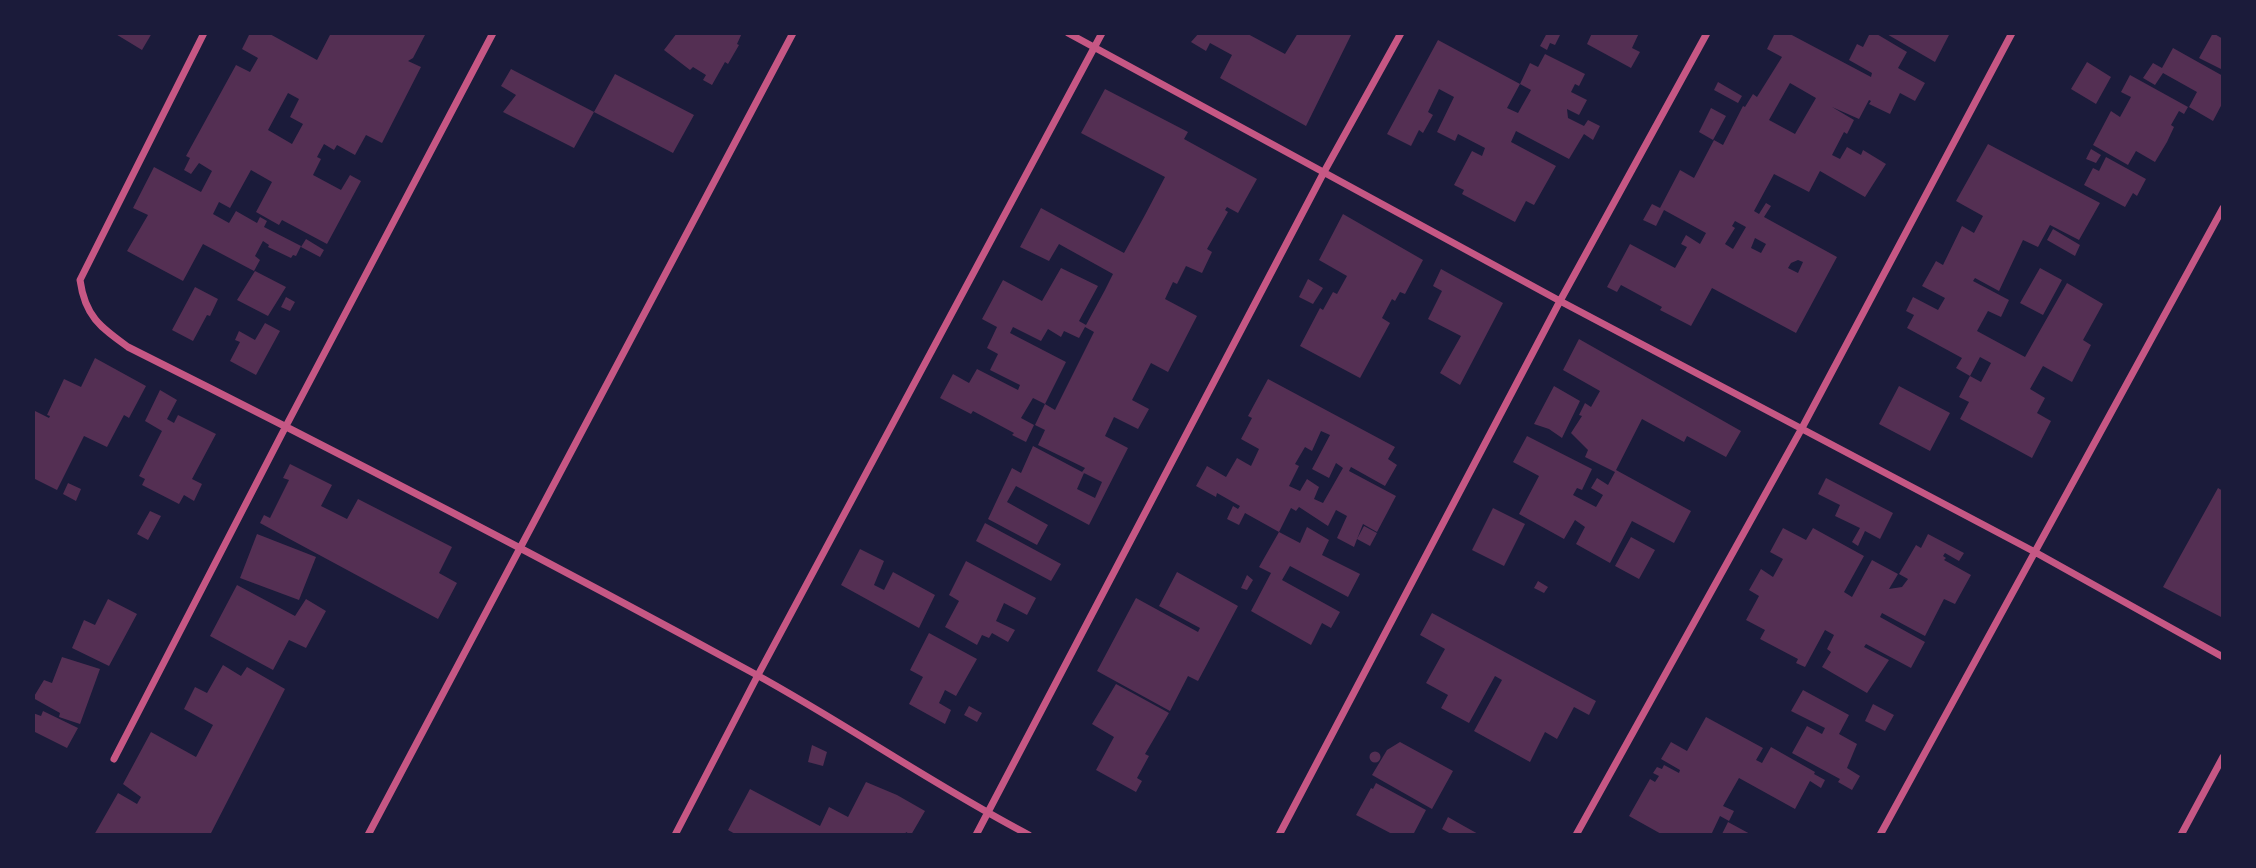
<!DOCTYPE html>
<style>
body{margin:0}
#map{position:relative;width:2256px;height:868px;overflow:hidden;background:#1b1b3a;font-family:Inter,sans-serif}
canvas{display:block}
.frame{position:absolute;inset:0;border:35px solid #1b1b3a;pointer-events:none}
</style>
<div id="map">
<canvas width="2256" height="868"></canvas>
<div class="frame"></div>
</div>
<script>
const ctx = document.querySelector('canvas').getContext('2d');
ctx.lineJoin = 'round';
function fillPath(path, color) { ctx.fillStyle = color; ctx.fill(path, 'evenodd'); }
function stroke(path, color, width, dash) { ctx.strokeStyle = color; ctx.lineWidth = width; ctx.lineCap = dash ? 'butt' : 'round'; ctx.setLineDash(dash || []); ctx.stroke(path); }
fillPath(new Path2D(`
 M114 33H152L142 50Z
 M250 33H268L317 60 331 33H426L413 58 408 61 421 67 382 143 366 135 355 155 337 145 334 150 324 144 317 157 321 159 313 175 341 190 350 175 361 181 327 244 282 220 279 225 256 212 272 182 251 170 230 208 219 202 213 214 229 223 236 211 257 223 260 217 267 221 264 227 301 246 296 256 293 255 291 258 268 247 269 245 263 241 255 256 260 260 254 271 203 244 183 281 127 251 148 215 133 208 154 167 201 192 212 171 199 163 191 174 184 170 190 158 186 156 236 65 250 72 258 58 242 49ZM288 93 299 99 290 117 303 124 292 144 268 130Z
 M677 33H742L737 44 739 45 728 64 725 62 712 85 703 80 706 75 693 67 690 70 664 50Z
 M1199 33H1246L1285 54 1298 33H1352L1306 126 1220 78 1232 55 1210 43 1206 51 1191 42Z
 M1547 33H1561L1555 45 1550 43 1547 50 1540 46Z
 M1592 33H1639L1632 48 1640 52 1631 68 1587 44Z
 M1775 33H1788L1871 77 1872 73 1849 60 1857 44 1863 47 1870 33H1875L1907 52 1898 68 1925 83 1915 101 1900 93 1890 114 1869 104 1871 101 1869 100 1859 119 1832 107 1854 120 1847 134 1844 132 1832 155 1840 159 1847 147 1861 155 1863 150 1886 164 1865 197 1820 171 1809 192 1774 174 1754 211 1759 214 1766 203 1771 206 1764 217 1837 257 1796 333 1712 288 1691 326 1660 310 1662 307 1621 285 1617 292 1607 287 1630 244 1675 268 1687 247 1681 244 1686 235 1700 244 1706 233 1664 210 1656 226 1643 220 1652 204 1660 208 1680 170 1694 178 1714 140 1723 145 1743 106 1745 107 1753 94 1757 97 1782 57 1767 49ZM1790 83 1816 98 1795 134 1769 120ZM1735 221 1746 227 1733 249 1725 244 1735 228 1732 226ZM1755 238 1766 244 1761 253 1751 248ZM1798 260 1803 262 1798 273 1788 268 1791 263Z
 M1885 33H1950L1935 62Z
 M2213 33 2223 39V70L2199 58Z
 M1438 40 1520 84 1507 108 1518 113 1531 90 1520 84 1530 63 1538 67 1545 54 1585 74 1579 86 1575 84 1571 92 1587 100 1579 115 1567 109 1568 118 1584 126 1588 120 1600 126 1593 140 1584 134 1569 159 1516 131 1511 142 1556 166 1534 205 1526 201 1515 222 1462 194 1464 190 1454 185 1472 151 1482 156 1485 148 1458 134 1455 141 1437 132 1454 97 1439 89 1428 112 1433 115 1423 133 1419 130 1411 146 1387 134Z
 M2173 48 2223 76V102L2213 121 2189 107 2197 92 2163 73 2155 85 2143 78 2153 63 2162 68Z
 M2087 62 2111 77 2096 104 2071 89Z
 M511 69 594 112 574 148 503 112 516 95 501 86Z
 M615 74 694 115 673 153 594 112Z
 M2130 75 2188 107 2184 114 2179 111 2171 125 2174 127 2167 142 2155 162 2136 151 2128 165 2093 145 2111 111 2120 117 2131 97 2121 92Z
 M1718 82 1742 96 1738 103 1714 90Z
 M1105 89 1188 132 1184 139 1257 179 1238 213 1227 207 1225 210 1228 212 1207 249 1212 252 1202 273 1186 266 1177 284 1173 282 1165 299 1197 316 1168 372 1151 363 1132 400 1149 409 1138 429 1114 417 1105 436 1128 448 1089 525 1016 486 1007 502 1048 525 1037 545 988 519 1012 468 1021 473 1033 446 1084 473 1077 489 1095 498 1102 482 1082 472 1085 468 1038 445 1045 430 1035 425 1045 404 1055 410 1094 332 1085 327 1079 338 1064 331 1061 337 1048 329 1041 341 1013 327 1010 333 1066 362 1045 404 1033 398 1021 418 1034 425 1026 442 1012 435 1014 433 973 411 971 414 940 398 953 374 969 383 977 369 1018 390 1020 385 990 370 998 354 987 348 997 327 982 319 1003 280 1042 301 1061 268 1098 286 1079 321 1086 325 1105 290 1113 274 1059 244 1049 261 1020 247 1041 208 1124 253 1145 215 1165 177 1081 133Z
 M1711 108 1726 116 1713 140 1699 132Z
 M1988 144 2100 203 2079 240 2050 225 2038 247 2023 240 1999 291 1975 278 1973 281 2009 300 2001 317 1988 311 1977 331 2025 357 2067 283 2103 304 2083 340 2091 345 2072 382 2043 366 2030 389 2045 398 2037 413 2051 421 2032 458 1960 419 1969 402 1959 397 1970 376 1981 382 1991 363 1980 357 1970 376 1956 368 1962 358 1907 328 1914 315 1906 311 1913 297 1938 310 1945 298 1922 286 1936 261 1943 265 1962 226 1974 233 1983 216 1956 201Z
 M2091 149 2101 155 2096 163 2086 159Z
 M2106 157 2146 179 2137 196 2133 193 2125 207 2084 185 2093 168 2099 171Z
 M1343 214 1423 260 1405 294 1400 292 1395 301 1392 299 1382 318 1390 323 1360 378 1300 346 1320 308 1323 310 1333 292 1337 294 1347 276 1319 260Z
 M2053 229 2080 245 2075 256 2047 240Z
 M306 239 324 250 320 257 301 247Z
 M2040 268 2062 280 2043 315 2020 303Z
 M1441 269 1503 303 1460 385 1440 373 1461 336 1428 319 1442 291 1433 286Z
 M255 271 286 287 268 316 237 300Z
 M1308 279 1323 288 1313 304 1299 297Z
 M195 287 218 299 210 316 207 315 193 341 172 330Z
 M286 297 295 302 290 311 281 307Z
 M265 323 280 331 256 375 230 361 240 342 235 340 239 331 255 340Z
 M1579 339 1741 431 1726 457 1687 436 1684 442 1642 419 1616 470 1691 511 1674 543 1632 521 1610 563 1576 544 1585 527 1575 520 1564 539 1519 514 1539 476 1513 462 1527 436 1592 469 1582 490 1577 488 1573 495 1596 507 1603 495 1591 488 1597 478 1608 485 1615 472 1585 457 1588 450 1571 433 1582 416 1579 415 1585 403 1591 407 1600 391 1563 370Z
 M95 358 146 386 129 418 124 415 107 447 84 436 57 490 33 478V410L49 418 50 416 47 415 64 379 81 387Z
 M1268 379 1395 447 1388 459 1397 465 1385 486 1351 467 1349 471 1396 496 1377 532 1363 524 1357 539 1364 526 1377 533 1370 546 1357 539 1354 547 1337 538 1347 516 1336 510 1328 526 1299 507 1296 511 1291 508 1279 532 1245 513 1239 525 1227 519 1233 506 1238 509 1240 506 1217 493 1216 497 1196 486 1207 466 1226 477 1237 458 1251 466 1259 449 1241 439 1252 418 1248 416ZM1321 431 1330 435 1312 469 1329 478 1336 463 1343 468 1323 503 1314 499 1319 487 1307 479 1300 491 1289 486 1299 466 1295 464 1305 447 1312 451Z
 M1554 386 1580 401 1562 438 1549 429 1534 424Z
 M1899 386 1950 413 1930 451 1879 424Z
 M160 390 177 400 167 419 174 423 178 415 216 434 192 479 202 484 194 501 184 495 179 504 142 485 145 479 139 476 162 431 145 421Z
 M290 464 332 485 321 506 347 519 358 499 452 547 439 573 457 583 438 619 260 523 264 515 270 518 289 480 283 478Z
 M1826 478 1893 513 1880 539 1865 531 1858 546 1852 542 1860 528 1835 516 1840 505 1818 494Z
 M68 483 81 489 76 501 63 494Z
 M2218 488 2223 491V618L2163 587Z
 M1493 508 1525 524 1504 566 1472 550Z
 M150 511 161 516 148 540 137 534Z
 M985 523 1061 564 1051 581 976 541Z
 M1307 527 1329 540 1322 555 1360 574 1348 597 1290 566 1282 580 1340 612 1331 628 1322 623 1311 645 1251 611 1271 573 1259 567 1279 532 1300 543Z
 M1783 528 1806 540 1813 528 1864 556 1844 592 1852 597 1872 560 1898 574 1889 589 1902 587 1908 579 1899 574 1916 545 1921 548 1928 534 1964 553 1959 561 1945 553 1943 556 1946 558 1944 560 1971 575 1955 604 1944 599 1925 636 1882 613 1880 617 1925 642 1911 668 1866 644 1864 647 1889 660 1867 693 1822 667 1831 652 1827 649 1834 635 1825 630 1805 667 1796 663 1798 659 1760 639 1765 630 1746 620 1759 596 1749 590 1761 569 1773 577 1783 559 1770 552Z
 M257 534 316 557 299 600 240 578Z
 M1631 537 1655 550 1639 579 1615 566Z
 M860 549 884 561 874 585 884 590 893 572 935 595 919 628 841 585Z
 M966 561 1036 598 1027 615 1004 603 996 621 1015 630 1008 642 992 633 989 638 982 635 977 645 945 627 959 601 949 595Z
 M1177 572 1238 606 1198 681 1188 676 1170 711 1097 671 1136 598 1198 632 1200 628 1159 606Z
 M1247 575 1253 580 1247 590 1241 588Z
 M1538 581 1548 587 1544 593 1534 588Z
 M237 585 295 616 306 599 326 611 306 648 289 640 273 670 210 636Z
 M108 599 137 614 109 666 72 648 84 620 95 625Z
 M1432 613 1596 701 1589 715 1574 707 1557 739 1545 732 1530 762 1474 731 1502 680 1495 676 1469 723 1441 708 1448 695 1426 683 1445 649 1420 635Z
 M929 633 977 659 956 696 945 690 939 703 951 710 945 724 909 704 923 677 910 670Z
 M62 657 100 669 80 724 59 717 60 713 33 698 44 680 52 683Z
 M223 665 241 676 247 667 285 689 210 835H94L118 793 137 804 141 797 123 784 151 732 196 757 213 725 184 709 195 687 207 693Z
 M1116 684 1169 713 1145 754 1149 756 1137 778 1142 781 1136 792 1096 770 1114 737 1092 724Z
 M1803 690 1849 715 1839 734 1857 744 1847 768 1860 776 1852 790 1838 782 1840 779 1792 753 1807 726 1822 734 1825 728 1791 711Z
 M1873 704 1894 715 1885 731 1865 721Z
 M969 706 982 713 977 722 964 715Z
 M43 711 78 728 67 748 33 731V713L41 716Z
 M1706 717 1763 748 1756 760 1762 763 1771 747 1815 772 1814 774 1825 780 1821 788 1810 781 1795 809 1739 778 1723 806 1734 811 1729 821 1720 816 1711 835H1663L1629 816 1650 779 1655 782 1659 776 1653 773 1657 767 1662 769 1664 765 1679 773 1680 770 1661 759 1671 742 1687 751Z
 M1400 742 1453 771 1432 809 1372 775 1387 750Z
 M812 745 827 752 823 766 808 762Z
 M1369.5 757a5.5 5.5 0 1 1 11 0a5.5 5.5 0 1 1-11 0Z
 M866 782 897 795 925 811 911 835 906 832 905 835H737L728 830 750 789 820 826 829 807 848 817Z
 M1376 783 1426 810 1413 835H1394L1356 815 1371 788 1373 789Z
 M1448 817 1462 825 1480 835H1453L1442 829Z
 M1728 822 1752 835 1722 834Z`), '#542f53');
stroke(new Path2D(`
 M204 33 80 280C85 316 100 327 128 347 338 452 548 561 755 674 848 725 935 786 1029 835
 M1068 33 1560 301 2033 551 2223 657
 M114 759 286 426 493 33
 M368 835 793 33
 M675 835 758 675 1102 33
 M976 835 1324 172 1401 33
 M1279 835 1560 301 1707 33
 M1576 835 1802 428 2012 33
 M1880 835 2223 208
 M2181 835 2223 757`), '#c65784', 7);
</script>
